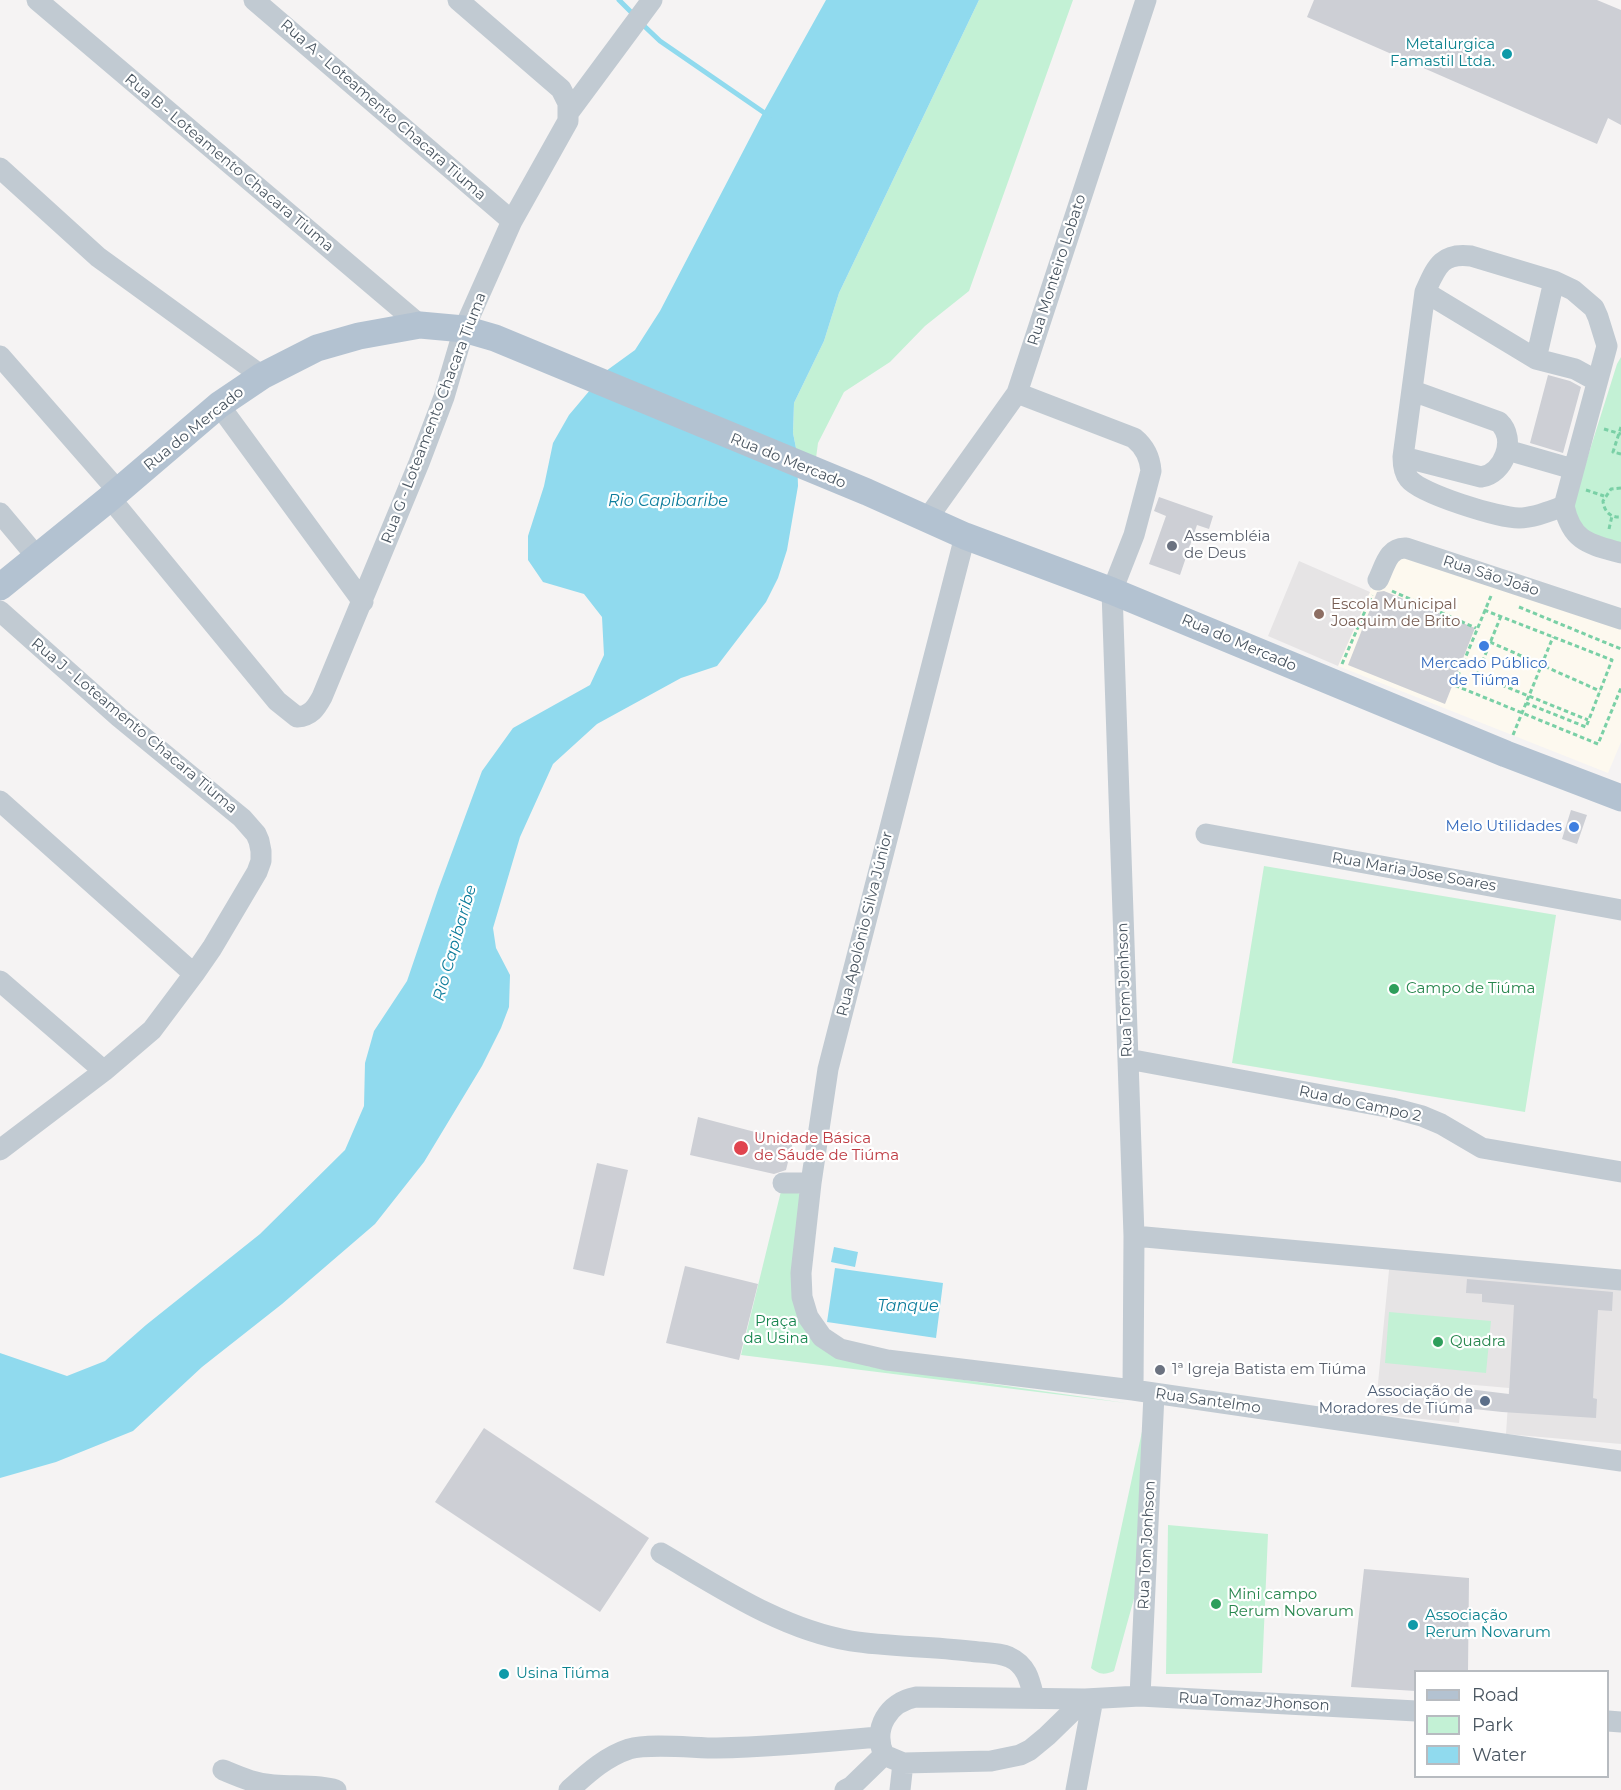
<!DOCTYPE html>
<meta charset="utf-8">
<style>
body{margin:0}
#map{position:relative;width:1621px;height:1790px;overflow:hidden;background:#f5f3f3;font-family:Montserrat,sans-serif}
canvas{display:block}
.legend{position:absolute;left:1414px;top:1670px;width:195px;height:108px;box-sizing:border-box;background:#fff;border:2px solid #b7bbc0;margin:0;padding:8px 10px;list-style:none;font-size:18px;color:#4a5661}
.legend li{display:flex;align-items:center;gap:12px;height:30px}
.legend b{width:30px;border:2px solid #b7bbc0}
</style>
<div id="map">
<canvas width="1621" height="1790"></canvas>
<ul class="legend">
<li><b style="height:8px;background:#b3c2d1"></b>Road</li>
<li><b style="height:16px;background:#c3f1d5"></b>Park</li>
<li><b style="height:16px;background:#90daee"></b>Water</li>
</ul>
</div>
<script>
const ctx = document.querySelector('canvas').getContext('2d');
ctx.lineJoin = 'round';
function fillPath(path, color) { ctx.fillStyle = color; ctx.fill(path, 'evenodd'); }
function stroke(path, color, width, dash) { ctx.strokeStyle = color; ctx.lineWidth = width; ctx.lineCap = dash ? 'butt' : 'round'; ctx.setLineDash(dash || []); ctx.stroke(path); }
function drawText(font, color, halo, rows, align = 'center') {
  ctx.font = font + ' Montserrat,sans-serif'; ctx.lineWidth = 4.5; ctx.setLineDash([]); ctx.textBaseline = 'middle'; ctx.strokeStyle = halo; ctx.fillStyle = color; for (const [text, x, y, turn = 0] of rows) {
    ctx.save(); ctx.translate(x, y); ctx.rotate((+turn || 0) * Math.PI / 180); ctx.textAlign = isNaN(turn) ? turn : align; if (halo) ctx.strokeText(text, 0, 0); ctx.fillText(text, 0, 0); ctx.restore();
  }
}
fillPath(new Path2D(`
 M1392 540 1621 627V742L1608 773 1338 666Z`), '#fdf9ef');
fillPath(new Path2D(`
 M1299 561 1370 592 1338 666 1268 636Z
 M1390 1260 1621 1283V1444L1506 1434 1509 1388 1463 1384 1459 1423 1375 1414Z`), '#e6e4e5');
fillPath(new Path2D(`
 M979 0H1073L969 291 925 326 890 362 844 392 818 443 816 458 797 453 793 433 794 403 824 341 839 293Z
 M1621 357V548L1581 528 1574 510 1576 494 1617 364Z
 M1264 866 1556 915 1525 1112 1232 1063Z
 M783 1183 800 1194 798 1306 867 1366 1126 1403 741 1355Z
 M1389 1312 1491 1321 1486 1373 1385 1363Z
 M1143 1427 1138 1584 1114 1671C1104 1675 1100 1675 1091 1668Z
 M1168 1525 1268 1534 1262 1673 1166 1674Z`), '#c3f1d5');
fillPath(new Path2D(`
 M826 0H979L839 293 824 341 794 403 793 433 797 453 798 486 787 550 778 578 766 602 717 666 681 678 597 724 553 764 520 837 493 928 496 948 510 975 509 1007 501 1028 482 1066 424 1162 375 1224 282 1304 202 1367 133 1431 56 1462 0 1478V1353L67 1376 105 1361 146 1325 260 1234 345 1150 364 1106 365 1063 374 1031 407 981 438 890 482 771 513 728 590 685 604 655 602 617 584 594 543 582 528 560V536L544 486 553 443 569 415 606 371 635 350 660 311 763 113Z
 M834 1247 858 1252 855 1267 831 1262Z
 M835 1268 943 1283 936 1338 827 1322Z`), '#90daee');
stroke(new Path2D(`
 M619 0 635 16
 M641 23 660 41 769 116`), '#90daee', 5);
fillPath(new Path2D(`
 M1314 0H1597L1621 10V125L1608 118 1597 144 1307 17Z
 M1548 375 1570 381 1581 387 1563 453 1530 443Z
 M1159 497 1213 516 1209 529 1197 525 1180 575 1149 564 1166 516 1154 511Z
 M1384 591 1475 628 1445 704 1348 665 1377 592Z
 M1571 810 1587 815 1577 844 1562 839Z
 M698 1117 793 1142 786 1170 774 1174 690 1155Z
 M597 1163 628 1170 604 1276 573 1269Z
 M685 1266 758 1284 739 1360 666 1343Z
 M1467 1279 1613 1292 1612 1311 1598 1310 1593 1398 1597 1399 1596 1418 1502 1412 1465 1408 1468 1389 1509 1394 1514 1305 1482 1302V1294L1466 1293Z
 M484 1428 649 1538 600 1612 435 1502Z
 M1364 1569 1469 1578 1468 1671H1416V1691L1351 1687Z`), '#cdcfd5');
stroke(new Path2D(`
 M1621 427 1613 452 1621 454
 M1604 429 1621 434
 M1621 488 1611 489 1603 501C1604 511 1610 518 1621 517
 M1586 490 1604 496
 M1609 529 1612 516
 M1392 591 1476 628
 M1491 596 1454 685 1598 744 1621 688
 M1519 607 1621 649
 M1484 610 1612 660 1586 727 1526 703
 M1501 616 1477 675 1588 720
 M1490 642 1600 691
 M1342 664 1372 595
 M1513 735 1553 637`), '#7ad0a6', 3, [4.5, 3]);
stroke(new Path2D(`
 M37 0 420 325
 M254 0 512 221
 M569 112 652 0
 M0 168 98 257 262 376
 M1425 292 1536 359 1575 369 1597 381
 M0 356 118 491
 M1536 359 1554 281
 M1017 393 1134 438C1145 447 1150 457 1151 471L1134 535 1112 591 1134 1236 1133 1390
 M219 405 363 602
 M1507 450 1573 469
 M1403 457 1481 477C1504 474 1517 439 1499 422L1413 391
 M110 498 277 701 297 717C311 716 316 708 322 697L419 463 444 397 464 329 512 221 568 121V103L561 89 458 0
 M1564 506C1550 511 1534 518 1519 518 1499 518 1421 494 1409 479 1404 473 1403 464 1403 457L1425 292C1436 268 1441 252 1471 256L1554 281 1573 290 1594 308 1598 317 1607 346 1564 506C1572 542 1589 544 1621 553
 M0 513 37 557
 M927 519 1017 393 1146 0
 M965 536 828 1069 811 1183 801 1273 802 1297 808 1317 822 1337 840 1349 887 1360 1133 1390 1621 1461
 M1378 580C1385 566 1388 547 1406 548L1621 619
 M0 611 119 717 242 818 256 834 259 841 261 851V861L257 872 212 948 194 974 152 1030 104 1071 0 1150
 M0 801 194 974
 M1206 834 1621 910
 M0 981 104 1071
 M1128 1059 1392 1108 1422 1116 1441 1124 1482 1148 1621 1172
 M783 1183H811
 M1134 1236 1621 1280
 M661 1553C721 1588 781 1629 851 1641 889 1647 930 1646 969 1651 982 1653 997 1652 1009 1657 1027 1665 1030 1681 1034 1698
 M1140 1696 1154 1394
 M1085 1699 1047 1736 1030 1750 1020 1755 991 1761 903 1763 884 1755C872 1729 888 1702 916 1697L1085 1699 1140 1696 1416 1711
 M1608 1721 1621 1722
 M223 1770C240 1777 255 1784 274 1785 294 1787 316 1784 336 1790
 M569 1790C588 1773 605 1757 629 1749 649 1743 694 1748 717 1748 771 1747 825 1742 878 1737
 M845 1790 851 1787 884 1755
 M900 1790 903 1763
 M1076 1790 1093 1699`), '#c1cad2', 21);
stroke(new Path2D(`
 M0 587 110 498 219 405 262 376 317 348 359 336 420 325 464 329 495 338 867 492 965 536 1112 591 1506 754 1621 798`), '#b3c2d1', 27);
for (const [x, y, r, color] of [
 [1507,54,6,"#0f9aa8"],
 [1172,546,6,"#6b7280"],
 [1319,614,6,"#8d6e63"],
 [1484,646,6,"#3f7fe0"],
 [1574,827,6,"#3f7fe0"],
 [1394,989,6,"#2e9e5b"],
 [741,1148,8,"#e0444e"],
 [1438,1342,6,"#2e9e5b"],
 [1160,1370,6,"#6b7280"],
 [1485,1401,6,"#5c6f8a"],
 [1216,1604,6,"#2e9e5b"],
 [1413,1625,6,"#0f9aa8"],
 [504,1674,6,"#0f9aa8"]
]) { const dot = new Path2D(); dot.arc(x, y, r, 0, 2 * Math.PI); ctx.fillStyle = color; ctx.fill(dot); stroke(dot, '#fff', 2); }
drawText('15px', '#0d838f', '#fff', [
 ["Metalurgica",1495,45,"right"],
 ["Famastil Ltda.",1495,62,"right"],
 ["Associação",1425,1616],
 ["Rerum Novarum",1425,1633],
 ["Usina Tiúma",516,1674]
], 'left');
drawText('15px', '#4a5661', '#fff', [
 ["Rua A - Loteamento Chacara Tiuma",383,110,41],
 ["Rua B - Loteamento Chacara Tiuma",229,163,40],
 ["Rua Monteiro Lobato",1057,270,-72],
 ["Rua G - Loteamento Chacara Tiuma",434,418,-69],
 ["Rua do Mercado",194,429,-39],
 ["Rua do Mercado",788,461,22],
 ["Rua São João",1491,576,18],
 ["Rua do Mercado",1239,643,23],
 ["Rua J - Loteamento Chacara Tiuma",134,726,40],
 ["Rua Maria Jose Soares",1414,872,10],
 ["Rua Apolônio Silva Júnior",865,924,-76],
 ["Rua Tom Jonhson",1125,990,-92],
 ["Rua do Campo 2",1360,1104,12],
 ["Rua Santelmo",1208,1401,8],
 ["Rua Ton Jonhson",1147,1545,-87],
 ["Rua Tomaz Jhonson",1254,1702,3]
]);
drawText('15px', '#5b616d', '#fff', [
 ["Assembléia",1184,537],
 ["de Deus",1184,554],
 ["1ª Igreja Batista em Tiúma",1172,1370]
], 'left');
drawText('15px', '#785e54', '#fff', [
 ["Escola Municipal",1331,605],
 ["Joaquim de Brito",1331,622]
], 'left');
drawText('15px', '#366cbe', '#fff', [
 ["Mercado Público",1484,664],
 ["de Tiúma",1484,681],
 ["Melo Utilidades",1562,827,"right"]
]);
drawText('15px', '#27864d', '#fff', [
 ["Campo de Tiúma",1406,989],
 ["Quadra",1450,1342],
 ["Mini campo",1228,1595],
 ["Rerum Novarum",1228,1612]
], 'left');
drawText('15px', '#be3a42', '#fff', [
 ["Unidade Básica",754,1139],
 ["de Sáude de Tiúma",754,1156]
], 'left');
drawText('15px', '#17864f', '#fff', [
 ["Praça",776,1322],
 ["da Usina",776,1339]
]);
drawText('15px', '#4e5e75', '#fff', [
 ["Associação de",1473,1392],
 ["Moradores de Tiúma",1473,1409]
], 'right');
drawText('italic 16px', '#0c7c9b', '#fff', [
 ["Rio Capibaribe",668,501],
 ["Rio Capibaribe",455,943,-74],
 ["Tanque",908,1306]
]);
</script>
